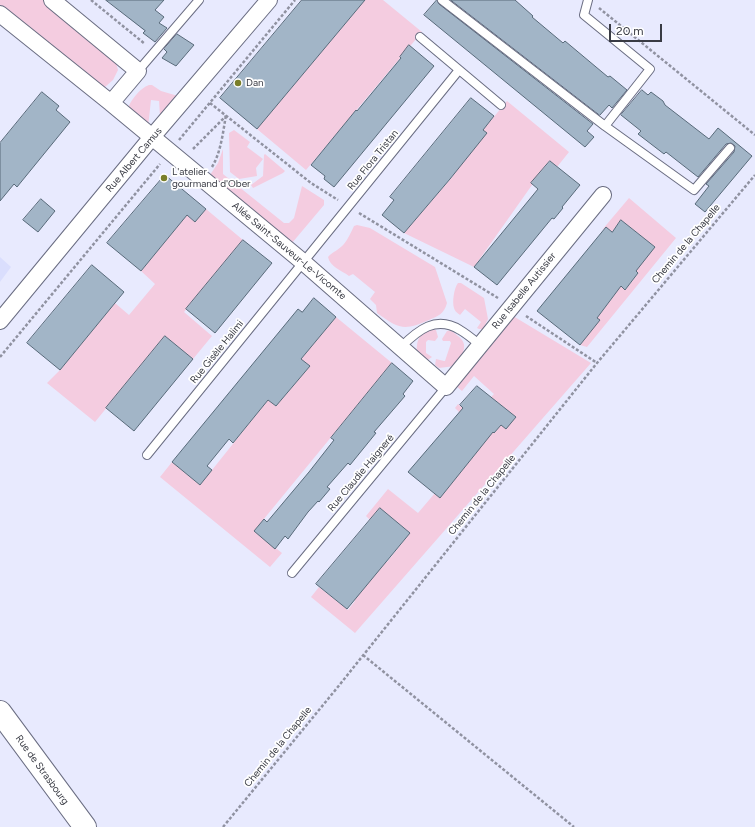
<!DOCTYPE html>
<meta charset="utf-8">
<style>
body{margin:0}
#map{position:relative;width:755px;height:827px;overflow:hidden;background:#e8eafe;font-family:Figtree,sans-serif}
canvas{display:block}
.scale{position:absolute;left:609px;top:24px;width:53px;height:18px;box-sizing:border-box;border:2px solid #393b44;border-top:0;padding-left:5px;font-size:12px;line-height:14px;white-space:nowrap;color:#393b44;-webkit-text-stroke:3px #fff;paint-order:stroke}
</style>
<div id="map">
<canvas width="755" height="827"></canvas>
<div class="scale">20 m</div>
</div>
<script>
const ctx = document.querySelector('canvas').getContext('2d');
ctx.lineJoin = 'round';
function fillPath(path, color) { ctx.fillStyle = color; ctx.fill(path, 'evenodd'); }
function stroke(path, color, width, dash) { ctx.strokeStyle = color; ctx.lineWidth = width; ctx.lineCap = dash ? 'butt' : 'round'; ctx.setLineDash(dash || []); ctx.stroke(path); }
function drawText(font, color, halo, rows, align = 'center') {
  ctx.font = font + ' Figtree,sans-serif'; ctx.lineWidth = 3.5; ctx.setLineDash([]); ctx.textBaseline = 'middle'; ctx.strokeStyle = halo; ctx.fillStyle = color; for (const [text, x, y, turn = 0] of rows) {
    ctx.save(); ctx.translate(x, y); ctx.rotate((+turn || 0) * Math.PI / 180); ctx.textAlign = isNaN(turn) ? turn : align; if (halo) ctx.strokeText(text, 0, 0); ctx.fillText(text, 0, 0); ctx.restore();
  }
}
fillPath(new Path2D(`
 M0 257 11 267 0 282Z`), '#dadefd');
fillPath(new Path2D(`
 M0 0H45L116 63 118 70 113 80 105 87 95 86 0 6Z
 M365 0H383L422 32 306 170 257 129Z
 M149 85H152L161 91 178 96 160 116 159 101 151 100 148 127 128 109C130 101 140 88 149 85Z
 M507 101 569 152 557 167 549 161 474 267 404 233 453 176 452 175 486 133 483 130Z
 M234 130 250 142 247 147 263 159 256 168 257 176 239 179 230 172 229 133Z
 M223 149V174L284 223H289L294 218 302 186 324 200V205L292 243 210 175 218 163Z
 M265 154 285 171 283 173 253 188 251 185 263 176 264 155Z
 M629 198 676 238 587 347 580 345 599 320 597 318 613 297 617 283 626 289 638 274 633 269 655 247 621 220 612 232 606 227 602 230Z
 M206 209 243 240 184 312 212 336 193 359 165 336 95 422 47 383 60 370 115 303 129 315 155 284 141 271 187 215 195 222Z
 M357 225 370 228 435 267 447 303C444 314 438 316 429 320 404 331 399 329 377 313L376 305 370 299 375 292 353 274 349 276C341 270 330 267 328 257 332 252 339 250 344 244 348 239 351 232 354 226Z
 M458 283H461L484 298 488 319 483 329H479L477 328 481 322 465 309 460 315C458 313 455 312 454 308 452 302 454 288 458 283Z
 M513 316 591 363 355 633 311 597 319 587 348 610 355 601 350 597 363 589 380 568 382 558 387 562 410 533 380 508 370 520 366 516 388 489 418 513 435 493 440 498 486 440 457 416 459 412 455 408 458 404 494 433 501 425 516 417 491 397 494 394 474 376 462 391 456 386Z
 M336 317 392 363 254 531 282 553 270 567 160 477 172 462 200 485 268 400 276 406 310 366 301 359Z
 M432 329 436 330 438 337 435 341 428 340 426 342V353L432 357 426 361 417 354C416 341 419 332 432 329Z
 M447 331C452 330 454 333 458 336 470 345 462 355 455 366L439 368 435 365 436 359 444 361H445L451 343 450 341H443L442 339Z`), '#f4cce0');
const building = new Path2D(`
 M106 0H164L155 10 164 17 159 23 167 28 155 42 143 33 145 31Z
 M302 0H365L257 129 220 98Z
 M437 0 439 4 593 124 587 131 594 137 585 147 424 15Z
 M451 0H515L533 16 532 17 563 43 565 41 608 77 610 76 627 90 612 108 609 105 600 115Z
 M177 34 194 45 176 66 162 58 167 52 164 49Z
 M409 45 434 66 334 187 324 179 325 176 311 165 356 110 357 111 401 58 400 57Z
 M642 90 648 95 651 92 663 101 665 105 709 139 718 128 752 156 705 212 695 204 709 186 706 184 734 152 735 146 731 143 726 144 698 177 666 152 664 154 638 134 641 131 621 115Z
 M42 92 59 106 56 110 70 122 17 187 14 184 0 201V143Z
 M471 98 494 116 483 130 487 133 450 179 404 233 382 215 394 200 390 197Z
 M550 161 580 185 562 207 563 208 554 219 552 218 497 285 474 267 538 189 531 183Z
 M165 175 206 209 195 222 187 215 141 271 107 243Z
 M41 199 55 211 38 232 23 220Z
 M621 220 655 247 636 271 638 273 625 290 621 286 597 318 600 320 580 345 537 311 606 227 612 232Z
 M243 240 272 263 215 333 186 309Z
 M92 265 124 292 60 370 27 343Z
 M314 298 336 317 301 359 310 366 276 406 268 400 233 443 229 439 207 466 212 470 200 485 172 462 298 309 302 312Z
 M165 336 193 359 134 431 106 408Z
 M392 363 413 381 403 394 405 396 374 432 376 433 350 465 348 463 327 487 330 489 319 502 318 501 308 512 288 539 285 536 275 549 254 531 264 519 267 522 309 472 334 440 331 438Z
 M477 386 516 417 506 429 501 425 494 433 493 432 440 498 408 472 463 408 460 405Z
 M380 508 410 533 347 609 316 584Z`);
fillPath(building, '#a2b5c7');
stroke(building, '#586a7a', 1);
const service = new Path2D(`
 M442 0 605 126 694 190 730 148
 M588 0 584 15 650 69 605 126
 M420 37 501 105
 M138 71 199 0
 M401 347C418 330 436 315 460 330 467 334 474 340 480 345
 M147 455 459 70
 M292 573 446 387`);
const minor = new Path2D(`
 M0 14 111 103 138 71 52 0
 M111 103 303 262 446 387 603 195
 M0 321 152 137 269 0`);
const secondary = new Path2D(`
 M0 712 85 827`);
stroke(service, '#6a6d82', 10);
stroke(minor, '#6a6d82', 18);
stroke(secondary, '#6a6d82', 24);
stroke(new Path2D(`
 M91 0 145 44
 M599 8 755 135
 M210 103 311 183 338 200
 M179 140 295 0
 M193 149 226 116
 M212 167C221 152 223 132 226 115
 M359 213 498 298
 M526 316 597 363
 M0 357 160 164
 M363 655 574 827
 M223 827 337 688 597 363 755 175`), '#9092a1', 2.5, [3, 2]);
stroke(service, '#fff', 8);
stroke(minor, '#fff', 16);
stroke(secondary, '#fff', 22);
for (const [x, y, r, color] of [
 [238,83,4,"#797e29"],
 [164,178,4,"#797e29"]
]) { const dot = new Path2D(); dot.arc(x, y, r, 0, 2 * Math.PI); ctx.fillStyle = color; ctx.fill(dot); stroke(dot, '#fff', 1.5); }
drawText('10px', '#393b44', '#fff', [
 ["Dan",246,83],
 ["L'atelier",172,172],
 ["gourmand d'Ober",172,184]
], 'left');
drawText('10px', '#393b44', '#fff', [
 ["Rue Albert Camus",134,160,-50],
 ["Rue Flora Tristan",373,160,-51],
 ["Chemin de la Chapelle",686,244,-50],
 ["Allée Saint-Sauveur-Le-Vicomte",289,251,40],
 ["Rue Isabelle Autissier",524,291,-51],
 ["Rue Gisèle Halimi",217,352,-51],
 ["Rue Claudie Haigneré",361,473,-50],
 ["Chemin de la Chapelle",482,495,-51],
 ["Chemin de la Chapelle",278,747,-51],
 ["Rue de Strasbourg",42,770,54]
]);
</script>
